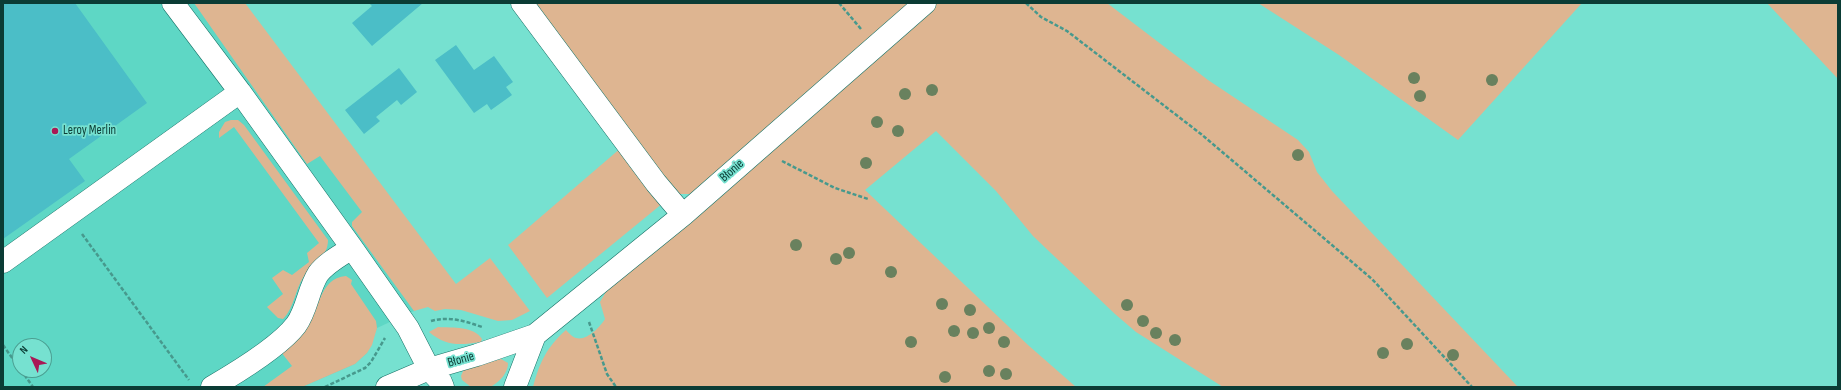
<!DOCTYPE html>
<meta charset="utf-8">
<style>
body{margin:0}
#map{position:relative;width:1841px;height:390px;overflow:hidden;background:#76e1d0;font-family:"Sofia Sans Condensed",sans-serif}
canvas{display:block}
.frame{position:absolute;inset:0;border:4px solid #0b3c35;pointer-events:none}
.north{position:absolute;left:12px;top:338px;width:40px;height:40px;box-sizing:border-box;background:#76e1d0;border:1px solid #4b9f92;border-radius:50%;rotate:314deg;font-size:11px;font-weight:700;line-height:16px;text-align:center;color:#0b3c35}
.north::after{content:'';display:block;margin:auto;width:14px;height:18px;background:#a91956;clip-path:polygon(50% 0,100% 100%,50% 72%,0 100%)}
</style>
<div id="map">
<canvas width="1841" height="390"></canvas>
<div class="frame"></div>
<div class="north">N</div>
</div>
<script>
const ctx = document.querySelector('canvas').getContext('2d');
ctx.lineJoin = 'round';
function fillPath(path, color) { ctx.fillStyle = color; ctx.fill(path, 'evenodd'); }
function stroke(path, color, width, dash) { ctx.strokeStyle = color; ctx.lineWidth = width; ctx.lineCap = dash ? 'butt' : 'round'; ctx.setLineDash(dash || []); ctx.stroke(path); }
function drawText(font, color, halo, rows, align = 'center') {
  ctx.font = font + ' "Sofia Sans Condensed",sans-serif'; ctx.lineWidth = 3.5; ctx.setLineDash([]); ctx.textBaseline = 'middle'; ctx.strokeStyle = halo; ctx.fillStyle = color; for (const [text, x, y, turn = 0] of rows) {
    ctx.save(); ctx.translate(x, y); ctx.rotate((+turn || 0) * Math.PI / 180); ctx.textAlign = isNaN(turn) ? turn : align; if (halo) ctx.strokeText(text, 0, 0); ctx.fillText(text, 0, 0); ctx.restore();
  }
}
fillPath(new Path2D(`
 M3 3H209L443 292 414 311 377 328 367 353 355 364 302 387H3ZM20 346H44V370H20Z`), '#5ed7c5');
fillPath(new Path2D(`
 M194 3H245L456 284 490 258 530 311 512 320 498 321 461 310 445 309 435 311 428 307 414 311 352 226V222L362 212 320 156 307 164Z
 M531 3H915L692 194H676Z
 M936 3H1107L1208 80 1298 140 1309 152 1317 172 1332 191 1518 387H1223L1136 332 1115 314 1033 236 996 191 936 131 865 190 1028 345 1076 387H533C540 362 546 348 566 330 569 333 572 337 576 338 587 341 600 327 605 319L600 302 607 290 709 204Z
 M1258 3H1582L1458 140 1339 55Z
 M1767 3H1838V79Z
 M231 120H238L244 125 328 240C328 257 314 262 305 275 295 288 295 307 283 319L278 318 267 307 283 294 272 278 283 270 292 275 309 262 307 253 319 243 234 127 219 138V132L225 122Z
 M622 147 663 203 547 298 508 245Z
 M346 276 352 280 351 284 376 321 377 328 372 345 367 353 355 364 302 387H263L292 366 281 352C289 345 298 338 305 331 319 314 318 278 346 276Z
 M438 327C453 328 474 326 482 339L481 342C460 345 447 347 429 332Z
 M501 359 508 363C508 373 500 381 492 386L471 387 462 380 461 376 464 369Z`), '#deb591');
fillPath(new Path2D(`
 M3 3H75L147 103 69 159 85 181 3 239Z
 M369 3H423L372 46 352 23 372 6Z
 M456 45 474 70 494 56 513 82 506 87 512 95 491 110 487 104 474 113 435 60Z
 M399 68 417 92 401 105 397 100 376 117 380 121 364 134 345 110Z`), '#4bbec7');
const minor = new Path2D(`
 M173 3 240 92 352 248 408 328 429 369 441 382 443 387
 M522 3 656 183 683 215
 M3 262 240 92
 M212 387C236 373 280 346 296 325 307 310 308 290 318 274 326 263 341 255 352 248
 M387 387 429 369 477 355 535 335 683 215 925 3
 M515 387 535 335`);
stroke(minor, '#157065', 23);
stroke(new Path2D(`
 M839 3 861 29
 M1026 3 1041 17 1067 31 1201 134 1372 279 1472 387
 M782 161 835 188 868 199
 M82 234 189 380
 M431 321C449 316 465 321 482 327
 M589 322 607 374 616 387
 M3 345 20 369
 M21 370 33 387
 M325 387 365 368 371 362 385 338`), '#47998d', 2.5, [4, 2]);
stroke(minor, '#fff', 22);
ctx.fillStyle = '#69815e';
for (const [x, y] of [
 [1414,78],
 [1492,80],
 [932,90],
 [905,94],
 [1420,96],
 [877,122],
 [898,131],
 [1298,155],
 [866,163],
 [796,245],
 [849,253],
 [836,259],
 [891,272],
 [942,304],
 [1127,305],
 [970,310],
 [1143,321],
 [989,328],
 [954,331],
 [973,333],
 [1156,333],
 [1175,340],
 [911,342],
 [1004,342],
 [1407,344],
 [1383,353],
 [1453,355],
 [989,371],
 [1006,374],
 [945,377]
]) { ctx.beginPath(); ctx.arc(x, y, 6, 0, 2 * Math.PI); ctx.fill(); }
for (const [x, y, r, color] of [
 [55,131,4,"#a91956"]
]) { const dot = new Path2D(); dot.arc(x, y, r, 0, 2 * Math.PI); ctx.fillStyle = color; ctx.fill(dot); stroke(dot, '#76e1d0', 1.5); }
drawText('13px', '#0b3c35', '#76e1d0', [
 ["Leroy Merlin",63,131]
], 'left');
drawText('13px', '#0b3c35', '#76e1d0', [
 ["Błonie",732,171,-41],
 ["Błonie",461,360,-16]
]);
</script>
